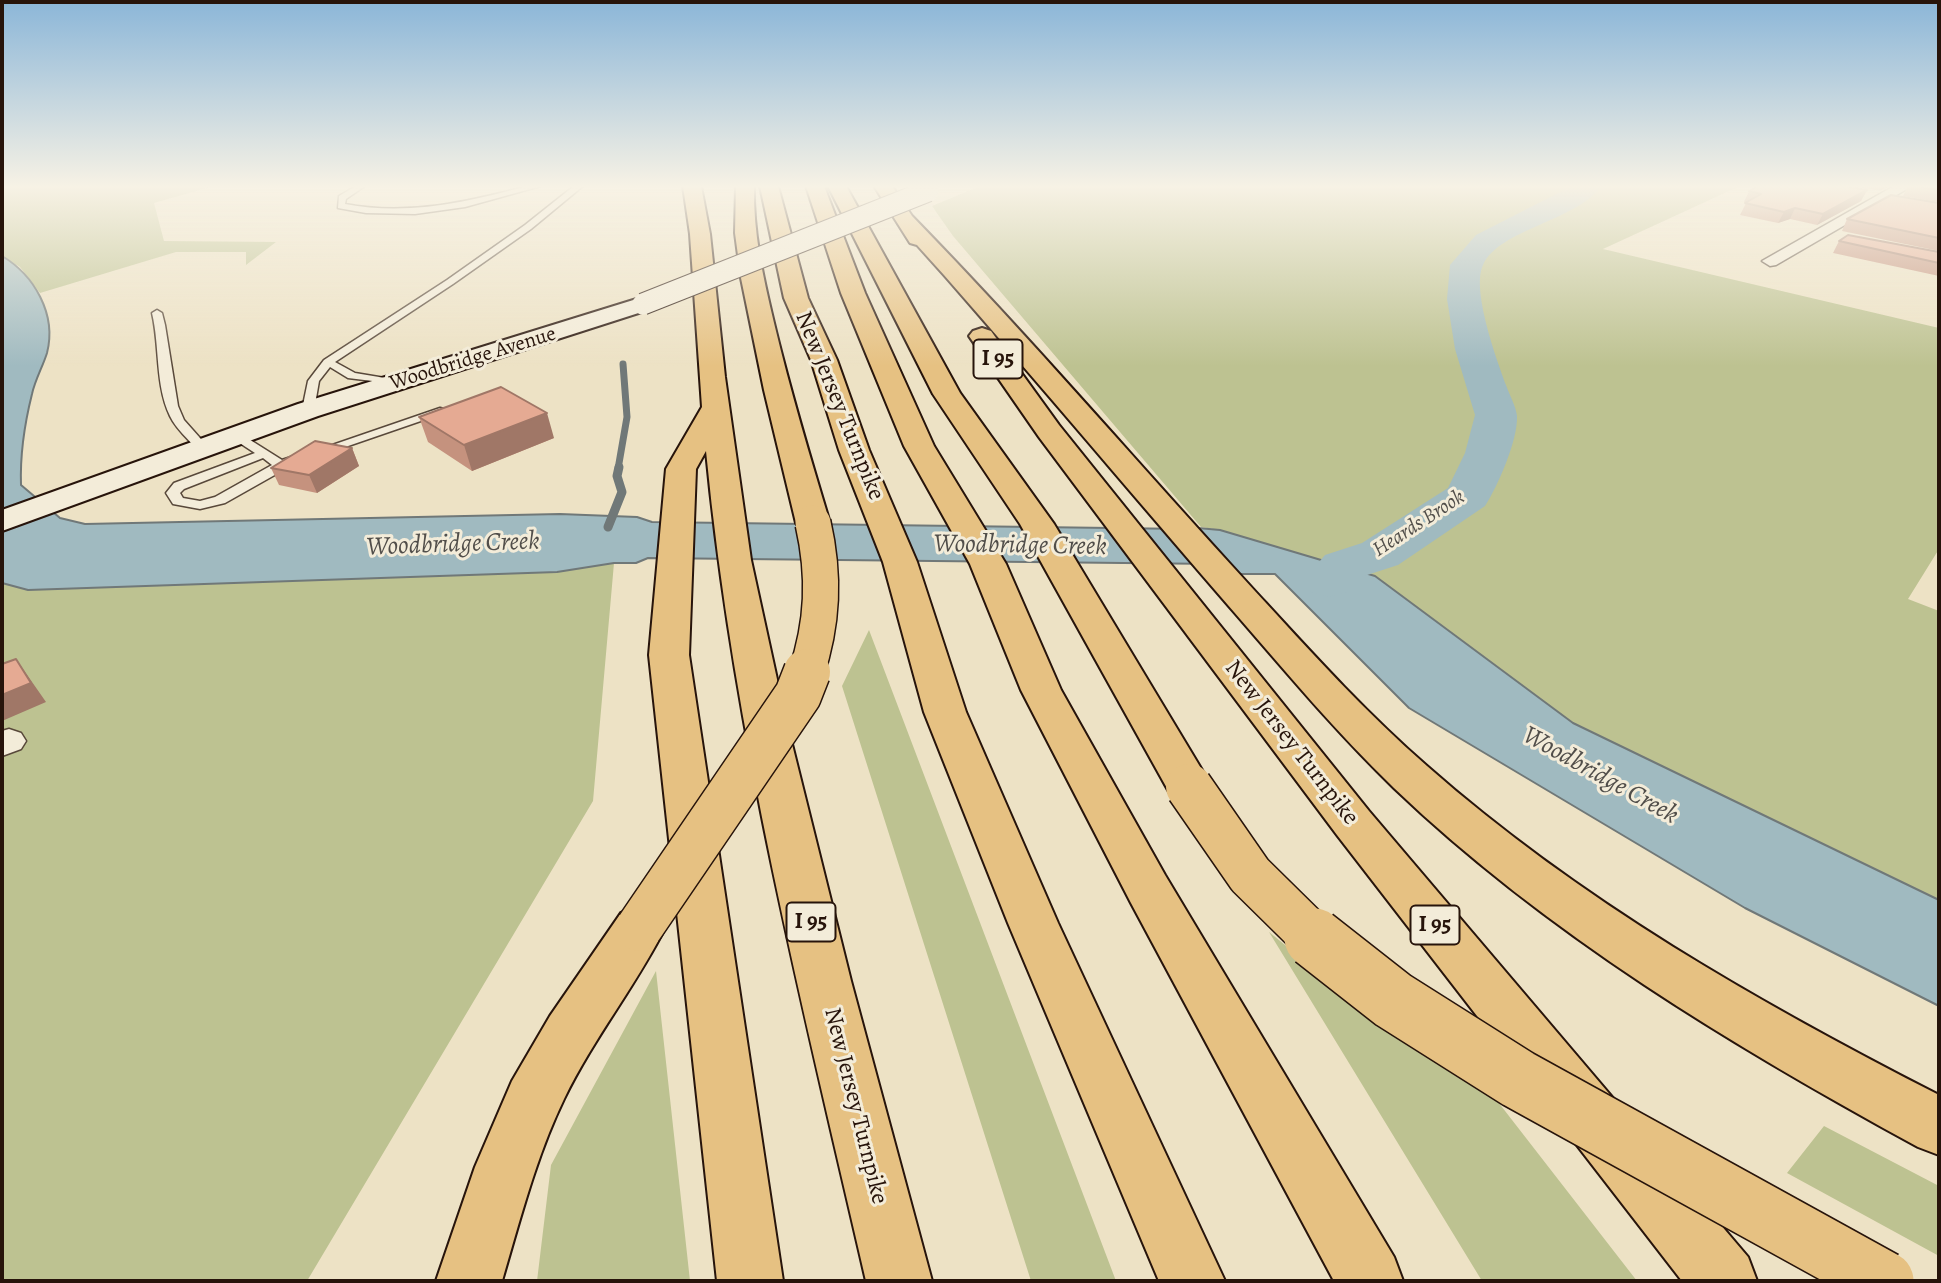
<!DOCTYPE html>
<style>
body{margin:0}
#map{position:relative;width:1941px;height:1283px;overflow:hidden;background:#ede2c5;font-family:Alegreya,serif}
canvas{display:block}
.frame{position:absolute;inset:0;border:4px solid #27140b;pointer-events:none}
</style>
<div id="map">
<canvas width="1941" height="1283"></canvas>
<div class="frame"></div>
</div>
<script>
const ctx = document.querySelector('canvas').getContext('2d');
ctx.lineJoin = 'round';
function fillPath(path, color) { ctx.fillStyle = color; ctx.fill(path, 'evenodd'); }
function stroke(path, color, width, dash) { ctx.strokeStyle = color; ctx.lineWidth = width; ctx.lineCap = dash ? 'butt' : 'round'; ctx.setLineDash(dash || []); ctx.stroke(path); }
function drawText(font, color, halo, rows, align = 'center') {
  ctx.font = font + ' Alegreya,serif'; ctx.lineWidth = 6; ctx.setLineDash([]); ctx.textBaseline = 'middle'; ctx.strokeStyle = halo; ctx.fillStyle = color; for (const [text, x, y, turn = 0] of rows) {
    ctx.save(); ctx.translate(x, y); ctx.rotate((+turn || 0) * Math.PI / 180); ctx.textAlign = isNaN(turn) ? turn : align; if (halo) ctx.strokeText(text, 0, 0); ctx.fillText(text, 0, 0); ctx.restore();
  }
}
fillPath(new Path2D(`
 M2 186H214L154 203 164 241 276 242 246 265V252H176L40 293 20 267 2 256Z
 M980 186H1740L1603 249 1939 328V549L1908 599 1939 611V900L1573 723 1375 576 1220 530 1201 527 953 236 932 206Z
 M614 563 593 801 307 1281H2V583L28 590 557 572Z
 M869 630 1116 1281H1031L842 686Z
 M1269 932 1391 1031 1481 1080 1637 1281H1482Z
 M656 971 690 1281H537L551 1165Z
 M1824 1126 1939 1186V1256L1787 1173Z`), '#bdc291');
const water = new Path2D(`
 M2 256C34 275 57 314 47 353 43 366 35 380 32 394 25 422 20 456 21 485L60 518 85 524 560 514 637 517 652 522 1188 529 1187 527 1220 530 1375 576 1573 723 1939 900V1006L1745 908 1409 708 1275 574H1227L1219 564 648 558 636 563H614L557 572 28 590 2 583Z`);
fillPath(water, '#a0bac0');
stroke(water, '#707878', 2);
stroke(new Path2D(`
 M618 469 627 417 623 364`), '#707878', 7);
stroke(new Path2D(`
 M608 527 622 492 617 476 619 467`), '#707878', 9);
fillPath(new Path2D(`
 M1572 186H1601C1577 221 1499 229 1483 265 1471 290 1497 360 1506 385 1509 394 1516 406 1517 416 1518 440 1498 486 1485 506L1398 565 1361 577 1347 592 1329 597 1311 592 1303 581 1325 555 1362 543 1448 488 1465 453 1475 415 1455 349 1447 299 1450 265 1476 235Z`), '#a0bac0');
const lane = new Path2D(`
 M356 186H365L346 199 345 204C408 216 467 202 528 186H541L465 207 415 214 366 213 338 208 339 196Z
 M574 186H583L531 229 453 284 335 362 355 373 397 380V384L348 378 330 367 319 381 314 410 312 412H304L302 410 308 381 324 360 447 280 525 225Z
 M157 310 162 313 165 325 178 406 184 420 208 447 206 450H198C188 439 176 429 170 416 155 385 160 346 152 313Z
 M440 408 444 409V413L322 455 318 456 312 452Z
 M236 431 282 460 297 455 303 459 225 503 200 509 173 504 166 493 174 483 255 453 232 438V432ZM263 458 272 465 215 497 200 501 183 498 180 493 184 489Z`);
const street = new Path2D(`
 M1894 186H1912L1776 265 1770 266 1762 261Z
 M9 729 21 733 26 741 21 749 2 756V731Z`);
const secondary = new Path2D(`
 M643 297 651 299 655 304 651 309 318 416 2 531V510L298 404Z`);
const highway = new Path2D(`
 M683 186H701L710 234 725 377 751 560 785 716 851 981 932 1281H866C803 1007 733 732 706 451L696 469 689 655 783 1281H717L649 655 666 469 702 407 690 234Z
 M736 186H754C753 233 763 277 774 323 790 390 810 457 830 523L825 530 813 533 801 530 796 523 764 390 741 278 735 233Z
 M760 186H778L808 298 837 360 869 450 917 562 966 712 1058 923 1225 1281H1159L1008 923 924 712 883 562 839 450 811 360 784 298Z
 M806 186H824L865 293 934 446 1006 564 1061 690 1165 875 1394 1257 1403 1281H1334L1131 903 1021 690 970 564 904 446 841 293Z
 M828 186H846L960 393 1054 524 1205 775 1211 787 1205 799 1189 803 1173 799 1020 524 933 394Z
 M874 186H892L912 216C1030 337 1140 466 1254 590 1310 651 1365 712 1427 766 1580 901 1759 1003 1939 1095V1155L1918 1147C1733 1046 1548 935 1394 788 1337 733 1286 672 1234 612 1137 500 1042 387 944 275L917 245 910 243Z
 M982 328 991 331 1059 425 1369 811 1748 1257 1757 1281H1682L1337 835 1039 437 969 336 973 331Z
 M639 907 657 913 665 928C635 987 593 1039 564 1099 536 1157 520 1220 502 1281H436L475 1167 512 1081 550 1016 621 913Z`);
stroke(lane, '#58483a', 3);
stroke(street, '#58483a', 3);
stroke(secondary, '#27140b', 4);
stroke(highway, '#27140b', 4);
fillPath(lane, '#f3ecd9');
fillPath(street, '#f3ecd9');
fillPath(secondary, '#f3ecd9');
fillPath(highway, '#e6c182');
const secondaryBridge = new Path2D(`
 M643 304 928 191`);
const highwayBridgeFar2 = new Path2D(`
 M806 674C823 623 825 576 813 523`);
const highwayBridgeFar1 = new Path2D(`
 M1189 787 1250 875 1316 940
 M639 928 798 695 807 672`);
const highwayBridge = new Path2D(`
 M1314 938 1393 1000 1518 1079 1884 1281`);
stroke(secondaryBridge, '#27140b', 23, []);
stroke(highwayBridgeFar2, '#27140b', 38, []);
stroke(highwayBridgeFar1, '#27140b', 49, []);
stroke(highwayBridge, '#27140b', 62, []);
stroke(secondaryBridge, '#f3ecd9', 21);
stroke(highwayBridgeFar2, '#e6c182', 35);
stroke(highwayBridgeFar1, '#e6c182', 46);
stroke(highwayBridge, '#e6c182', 59);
fillPath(new Path2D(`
 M1854 186H1889L1880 191Z
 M1908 186H1939V202L1903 196Z
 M1867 190 1861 201 1817 225 1790 219 1778 223 1740 215 1746 203 1744 202 1749 191Z
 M1939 203V251L1842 231 1847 219Z
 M1839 241 1939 252V276L1833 253Z
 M419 417 554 438 472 471 428 442Z
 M352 448 359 466 317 493 279 485 271 468Z`), '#c5927e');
fillPath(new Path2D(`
 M1883 186H1889L1880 191Z
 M1867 190 1861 201 1817 225 1823 214Z
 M1795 208 1790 219 1778 223 1784 212Z
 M547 413 554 438 472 471 464 445Z
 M352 448 359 466 317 493 309 475Z
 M16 659 46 702 2 721V695Z`), '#a07767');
const building = new Path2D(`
 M1758 186H1844L1867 190 1823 214 1795 208 1784 212 1745 203 1761 194 1749 191Z
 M1916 186H1939V190Z
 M1891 195 1939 203V238L1847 219Z
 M1848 235 1939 252V263L1839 241Z
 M501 387 547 413 464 445 419 417Z
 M315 441 352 448 309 475 271 468Z
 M16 659 31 683 2 695V664Z`);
fillPath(building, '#e5aa93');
stroke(building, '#a07767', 2);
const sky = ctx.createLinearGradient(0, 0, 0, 366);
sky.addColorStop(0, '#8bb6d8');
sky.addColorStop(0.51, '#f7f2e5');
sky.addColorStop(1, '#f7f2e500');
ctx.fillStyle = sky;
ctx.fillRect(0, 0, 1941, 366);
drawText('21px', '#27140b', '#f3ecd9', [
 ["Woodbridge Avenue",473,359,-17]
]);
drawText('italic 21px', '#514e4a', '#f3ecd9', [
 ["Heards Brook",1419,524,-33]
]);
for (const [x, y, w] of [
 [998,359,49],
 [811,922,49],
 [1435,925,49]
]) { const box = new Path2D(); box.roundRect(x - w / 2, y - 19.5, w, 39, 5); ctx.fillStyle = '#f3ecd9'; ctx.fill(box); stroke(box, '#27140b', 2); }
drawText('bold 23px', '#27140b', null, [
 ["I 95",998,359],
 ["I 95",811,922],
 ["I 95",1435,925]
]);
drawText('24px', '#27140b', '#f3ecd9', [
 ["New Jersey Turnpike",839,406,68],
 ["New Jersey Turnpike",1291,743,52],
 ["New Jersey Turnpike",855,1106,76]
]);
drawText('italic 26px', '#514e4a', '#f3ecd9', [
 ["Woodbridge Creek",453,545,-2],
 ["Woodbridge Creek",1020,546,1],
 ["Woodbridge Creek",1600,776,29]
]);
</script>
